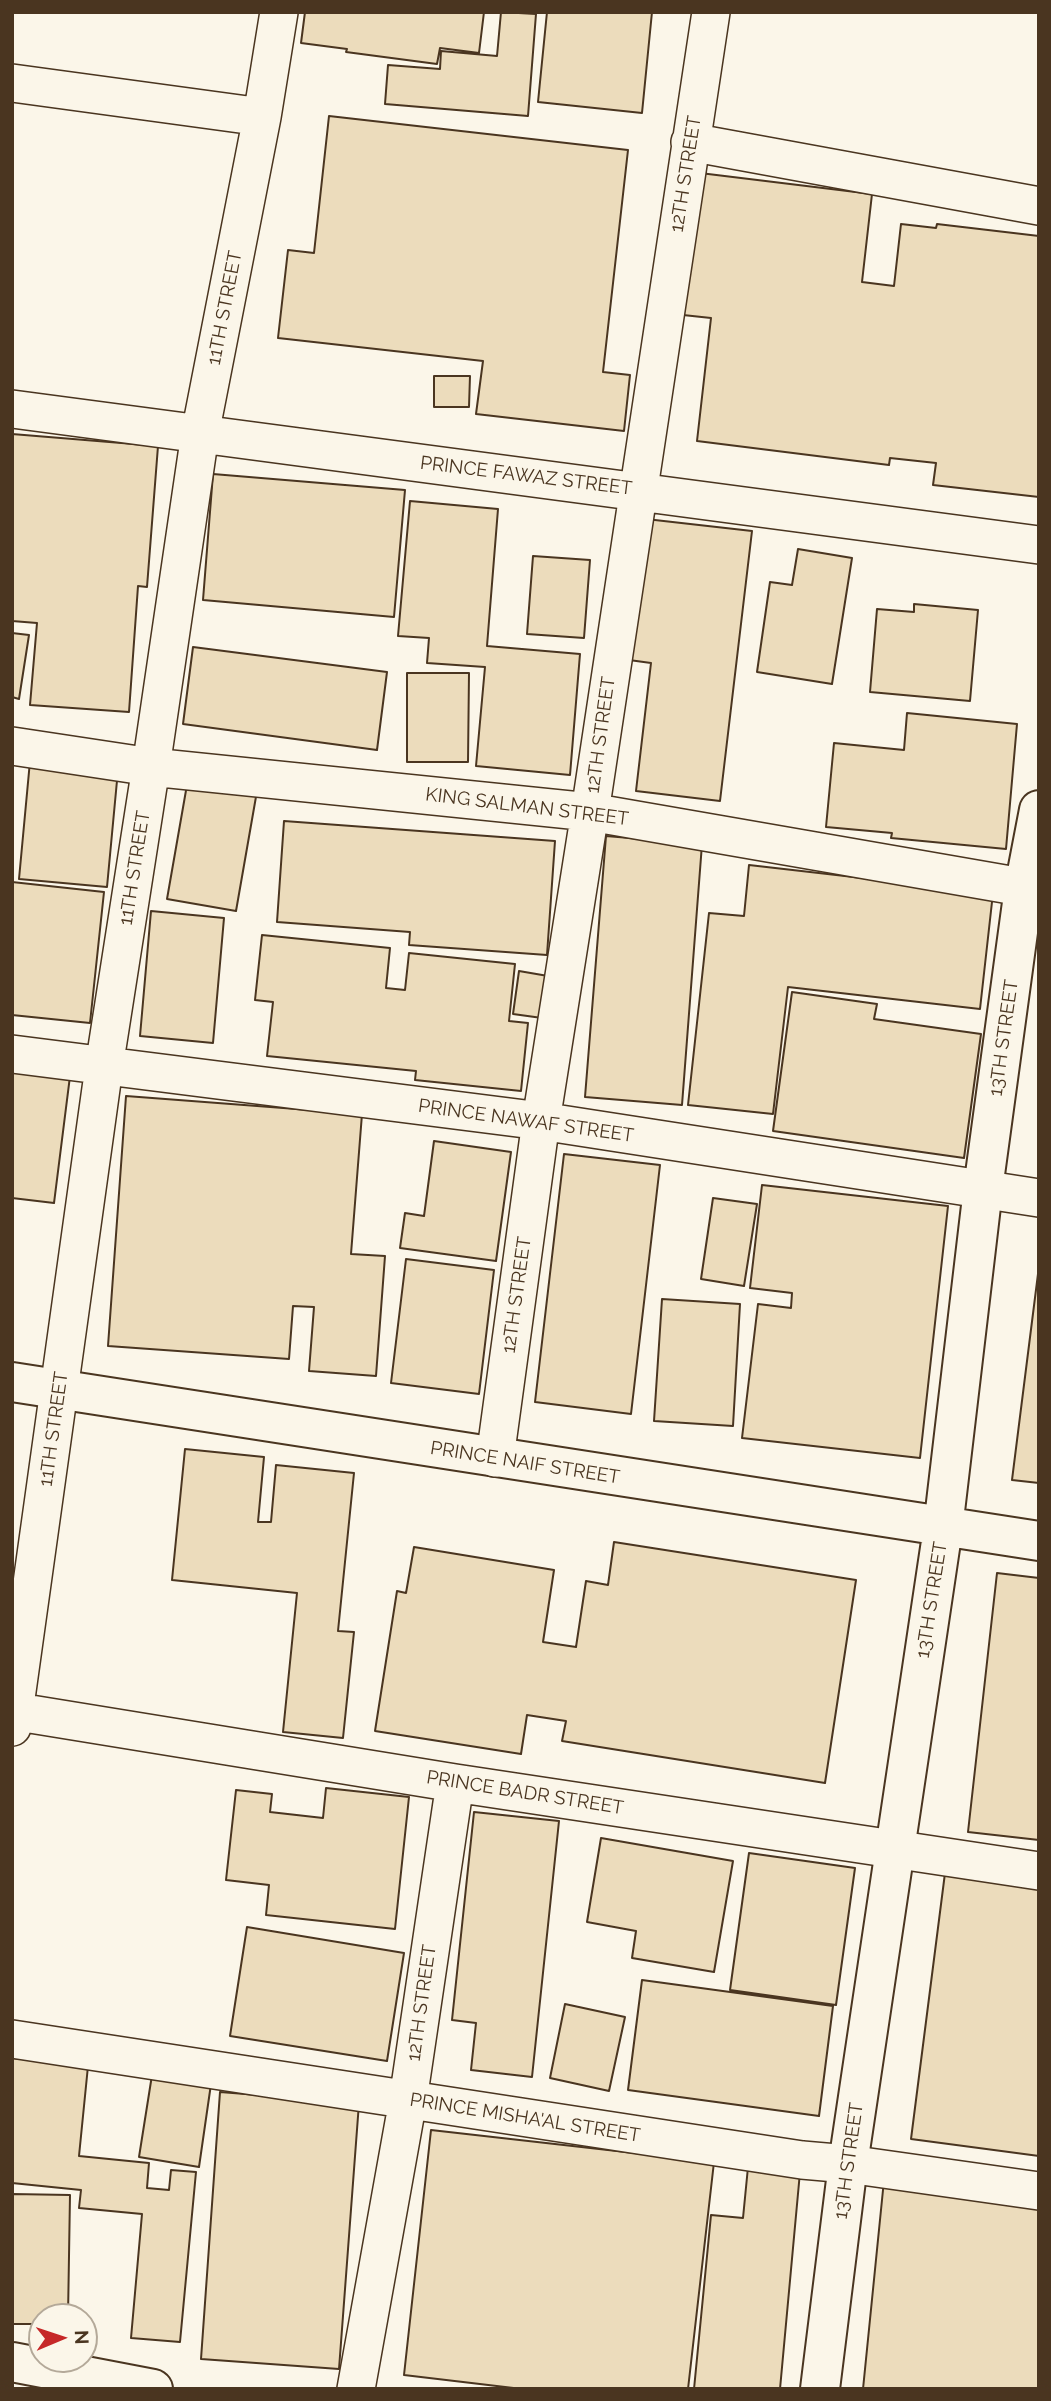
<!DOCTYPE html>
<style>
body{margin:0}
#map{position:relative;width:1051px;height:2401px;overflow:hidden;background:#fbf6e9;font-family:Raleway,sans-serif}
canvas{display:block}
.frame{position:absolute;inset:0;border:14px solid #4a3520;pointer-events:none}
.north{position:absolute;left:28px;top:2303px;width:70px;height:70px;box-sizing:border-box;background:#fbf6e9;border:2px solid #b4a999;border-radius:50%;rotate:88deg;font-size:19px;font-weight:700;line-height:28px;text-align:center;color:#4a3520}
.north::after{content:'';display:block;margin:auto;width:24px;height:32px;background:#c62828;clip-path:polygon(50% 0,100% 100%,50% 72%,0 100%)}
</style>
<div id="map">
<canvas width="1051" height="2401"></canvas>
<div class="frame"></div>
<div class="north">N</div>
</div>
<script>
const ctx = document.querySelector('canvas').getContext('2d');
ctx.lineJoin = 'round';
function fillPath(path, color) { ctx.fillStyle = color; ctx.fill(path, 'evenodd'); }
function stroke(path, color, width, dash) { ctx.strokeStyle = color; ctx.lineWidth = width; ctx.lineCap = dash ? 'butt' : 'round'; ctx.setLineDash(dash || []); ctx.stroke(path); }
function drawText(font, color, halo, rows, align = 'center') {
  ctx.font = font + ' Raleway,sans-serif'; ctx.lineWidth = 5; ctx.setLineDash([]); ctx.textBaseline = 'middle'; ctx.strokeStyle = halo; ctx.fillStyle = color; for (const [text, x, y, turn = 0] of rows) {
    ctx.save(); ctx.translate(x, y); ctx.rotate((+turn || 0) * Math.PI / 180); ctx.textAlign = isNaN(turn) ? turn : align; if (halo) ctx.strokeText(text, 0, 0); ctx.fillText(text, 0, 0); ctx.restore();
  }
}
const building = new Path2D(`
 M305 12H484L479 53 440 48 437 64 346 52 347 49 301 43Z
 M501 12 536 14 528 116 385 104 388 65 440 69 441 51 497 56Z
 M547 12H652L642 113 538 102Z
 M329 116 628 150 603 372 630 375 624 431 476 414 483 361 278 338 288 250 314 253Z
 M700 173 872 194 862 282 894 286 901 224 936 228 937 224 1039 236V497L933 485 936 463 890 458 889 465 697 441 711 318 683 315Z
 M434 376H470L469 407H434Z
 M12 434 158 446 147 587 138 586 129 712 30 705 37 623 12 621Z
 M213 474 405 490 394 617 203 600Z
 M410 501 498 509 487 646 580 654 570 775 476 766 485 667 427 663 429 638 398 636Z
 M646 519 752 531 720 801 636 791 651 663 629 660Z
 M798 549 852 558 832 684 757 672 770 582 792 585Z
 M533 556 590 560 584 638 527 634Z
 M914 604 978 610 970 701 870 692 877 609 914 612Z
 M12 633 29 635 19 699 12 697Z
 M193 647 387 672 377 750 183 724Z
 M407 673H469L468 762H407Z
 M907 713 1017 724 1006 849 891 838 892 833 826 827 834 743 904 750Z
 M30 761 118 770 107 887 19 879Z
 M188 779 257 791 236 911 167 899Z
 M284 821 555 841 547 955 409 945 410 932 277 922Z
 M606 836 702 844 682 1105 585 1097Z
 M749 865 993 893 980 1009 788 987 773 1114 688 1105 709 913 744 916Z
 M12 882 104 892 90 1023 12 1015Z
 M151 911 224 918 213 1043 140 1036Z
 M262 935 390 948 386 988 405 990 409 953 515 964 509 1021 528 1023 521 1091 415 1080 416 1071 267 1056 273 1002 255 1000Z
 M519 971 548 976 542 1018 513 1014Z
 M792 992 877 1004 874 1019 981 1034 964 1158 773 1131Z
 M12 1068 70 1076 54 1203 12 1198Z
 M126 1096 362 1114 351 1254 385 1256 376 1376 309 1371 314 1307 293 1306 289 1359 108 1346Z
 M434 1141 511 1152 496 1261 400 1248 405 1213 424 1216Z
 M564 1154 660 1165 631 1414 535 1402Z
 M762 1185 948 1206 920 1458 742 1438 758 1304 791 1308 792 1293 750 1288Z
 M713 1198 757 1204 744 1286 701 1279Z
 M406 1259 494 1270 479 1394 391 1383Z
 M1039 1266V1483L1012 1480Z
 M662 1299 740 1304 733 1426 654 1421Z
 M185 1449 264 1457 258 1522H271L276 1465 354 1473 338 1631 354 1632 343 1738 283 1732 297 1593 172 1580Z
 M614 1542 856 1580 825 1783 562 1741 566 1721 527 1715 521 1754 375 1731 397 1591 406 1593 414 1547 554 1570 543 1642 576 1647 586 1581 608 1585Z
 M997 1573 1039 1578V1840L968 1832Z
 M326 1788 409 1797 395 1929 266 1915 269 1885 226 1880 236 1790 272 1794 270 1812 323 1818Z
 M474 1812 559 1821 532 2077 471 2070 476 2023 452 2020Z
 M601 1838 733 1861 714 1972 632 1958 636 1931 587 1922Z
 M749 1853 855 1868 836 2005 730 1990Z
 M945 1873 1039 1885V2156L911 2139Z
 M247 1927 404 1953 387 2061 230 2036Z
 M642 1980 833 2006 819 2116 628 2090Z
 M565 2004 625 2017 609 2091 550 2078Z
 M12 2058 88 2066 79 2156 149 2163 147 2188 169 2190 171 2170 196 2172 180 2342 131 2338 142 2214 79 2208 81 2190 12 2183Z
 M152 2075 211 2084 199 2167 139 2157Z
 M220 2092 359 2103 339 2369 201 2359Z
 M431 2130 714 2162 688 2389H522L404 2375Z
 M748 2167 800 2172 780 2389H694L711 2215 743 2218Z
 M884 2180 1039 2196V2389H863Z
 M12 2194 70 2195 68 2317H42V2324H12Z`);
fillPath(building, '#ecdcbc');
stroke(building, '#4a3520', 2);
const street = new Path2D(`
 M12 83 262 117
 M690 142 1039 206
 M12 409 1039 545
 M12 746 151 767 590 812 1039 890
 M12 1054 541 1121 1039 1198
 M495 1458 541 1121 590 812 711 12
 M12 1711 455 1783 1039 1871
 M12 1727 104 1067 151 767 200 434 262 117 279 12
 M12 2039 802 2160 848 2164 1039 2191
 M356 2389 408 2100 455 1783`);
const secondary = new Path2D(`
 M12 1382 1039 1541
 M12 2362 153 2389
 M820 2389 848 2164 943 1528 983 1189 1024 888 1039 810`);
stroke(street, '#4a3520', 40);
stroke(secondary, '#4a3520', 42);
stroke(street, '#fbf6e9', 37);
stroke(secondary, '#fbf6e9', 38);
drawText('19px', '#4a3520', '#fbf6e9', [
 ["12TH STREET",686,174,-81],
 ["11TH STREET",225,308,-79],
 ["PRINCE FAWAZ STREET",526,476,7],
 ["12TH STREET",601,735,-82],
 ["KING SALMAN STREET",527,807,7],
 ["11TH STREET",135,868,-81],
 ["13TH STREET",1004,1038,-82],
 ["PRINCE NAWAF STREET",526,1121,8],
 ["12TH STREET",517,1295,-82],
 ["11TH STREET",54,1429,-82],
 ["PRINCE NAIF STREET",525,1463,9],
 ["13TH STREET",932,1600,-81],
 ["PRINCE BADR STREET",525,1793,9],
 ["12TH STREET",422,2003,-82],
 ["PRINCE MISHA'AL STREET",525,2118,9],
 ["13TH STREET",849,2161,-82]
]);
</script>
